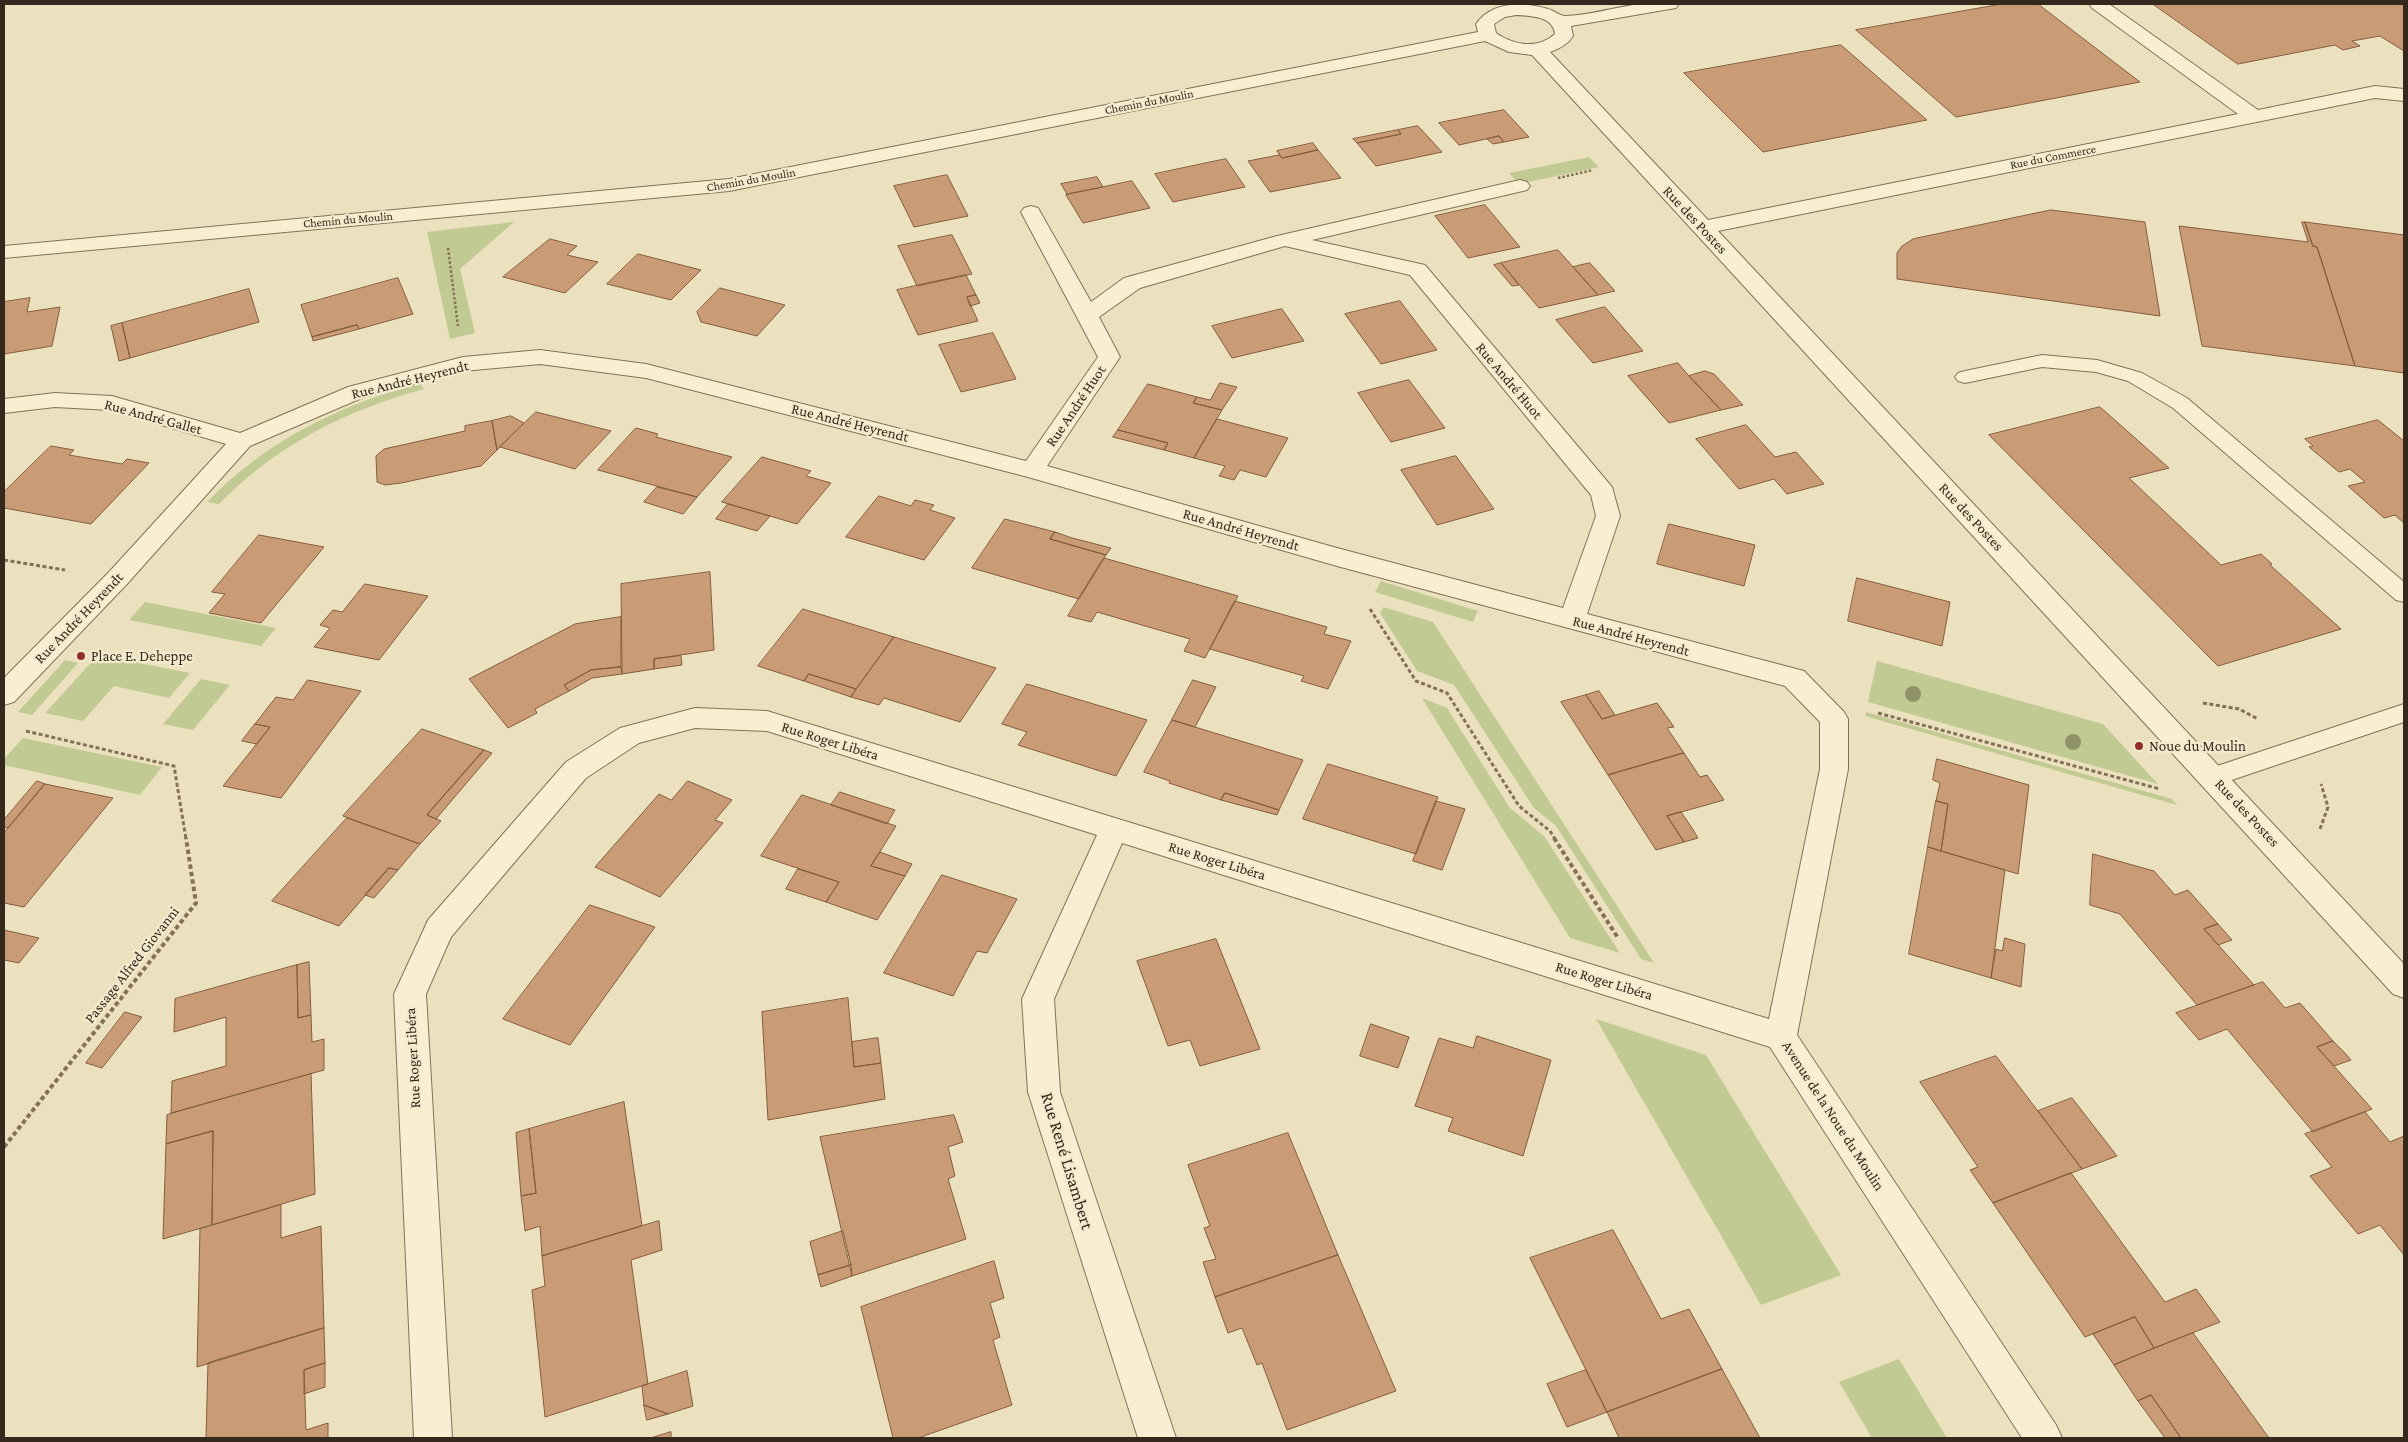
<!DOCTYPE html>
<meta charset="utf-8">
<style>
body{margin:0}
#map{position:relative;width:2408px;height:1442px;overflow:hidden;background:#ece1bf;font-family:"Crimson Pro",serif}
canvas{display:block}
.frame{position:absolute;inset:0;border:5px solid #34291c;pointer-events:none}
</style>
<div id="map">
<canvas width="2408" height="1442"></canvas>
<div class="frame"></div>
</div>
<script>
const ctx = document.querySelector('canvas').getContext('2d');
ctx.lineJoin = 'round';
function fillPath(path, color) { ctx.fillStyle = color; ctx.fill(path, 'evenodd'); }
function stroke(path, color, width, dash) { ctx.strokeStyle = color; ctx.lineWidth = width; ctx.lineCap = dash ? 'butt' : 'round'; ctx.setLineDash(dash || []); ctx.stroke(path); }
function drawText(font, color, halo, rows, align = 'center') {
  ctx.font = font + ' "Crimson Pro",serif'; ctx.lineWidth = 4.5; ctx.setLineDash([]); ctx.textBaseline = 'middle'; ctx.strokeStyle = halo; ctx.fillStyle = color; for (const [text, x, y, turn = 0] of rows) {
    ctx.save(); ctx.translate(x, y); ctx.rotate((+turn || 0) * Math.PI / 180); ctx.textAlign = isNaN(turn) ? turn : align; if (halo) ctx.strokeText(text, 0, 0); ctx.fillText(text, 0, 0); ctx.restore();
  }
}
fillPath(new Path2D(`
 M1589 157 1599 167 1519 184 1509 173Z
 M514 222 460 269 475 333 450 339 427 232Z
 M420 383 424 389C344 411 277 445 219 504L207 502C267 440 338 406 420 383Z
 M1381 581 1478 611 1473 622 1375 592Z
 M145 602 276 628 261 646 129 620Z
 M1383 607 1433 622 1654 963 1641 959 1556 826 1534 808 1454 685 1417 671 1380 613Z
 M98 655 190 673 169 698 114 686 83 721 45 713Z
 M65 660 78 663 32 715 18 712Z
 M1877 661 2103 724 2158 784 1868 702Z
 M201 679 230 685 193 730 163 724Z
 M1422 698 1447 708 1510 808 1544 836 1620 953 1570 938Z
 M1866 712 2172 799 2177 805 1865 716Z
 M23 738 162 767 140 795 4 765V759Z
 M1596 1019 1706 1055 1841 1275 1761 1305Z
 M1899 1359 1947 1438H1872L1839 1382Z`), '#c1ca93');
const building = new Path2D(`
 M2002 4H2038L2140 82 1956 117 1856 30Z
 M2153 4H2404V51L2380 36 2352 41 2360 46 2343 50 2335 45 2238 64Z
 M1841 45 1927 120 1763 152 1684 73Z
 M1504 110 1529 137 1504 142 1499 136 1459 145 1439 123Z
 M1418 126 1442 152 1376 166 1357 143 1401 134 1398 130Z
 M1398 130 1401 134 1357 143 1353 139Z
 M1499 136 1504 142 1493 144 1487 139Z
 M1313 143 1318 150 1282 158 1277 151Z
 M1318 150 1341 178 1270 192 1248 161 1279 155 1282 158Z
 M1226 159 1245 187 1173 202 1155 174Z
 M947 175 968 216 914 227 894 186Z
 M1097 177 1103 187 1067 194 1061 184Z
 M1132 181 1150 208 1083 223 1066 195Z
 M1485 205 1520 247 1468 258 1435 216Z
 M2051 210 2145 222 2160 316 1897 279V253L1902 246 1913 239Z
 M2302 222H2305L2313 246 2317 247 2355 366 2202 346 2179 226 2308 242Z
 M2305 222 2404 235V373L2355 366 2317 247 2313 246Z
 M952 235 972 274 917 286 898 246Z
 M550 239 577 246 567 255 598 262 565 293 503 277Z
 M1558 250 1598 295 1539 308 1501 263Z
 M638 254 701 270 671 300 607 284Z
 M1501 263 1519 285 1512 286 1494 265Z
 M1590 263 1615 291 1598 295 1573 267Z
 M966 275 976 295 967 297 978 321 918 335 897 290Z
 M398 278 413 314 359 329 357 325 312 337 301 305Z
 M720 288 785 305 757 336 701 322 697 312Z
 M249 289 259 322 130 358 122 323Z
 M976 295 980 303 970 306 967 297Z
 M30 298 27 312 60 307 52 346 4 354V302Z
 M1400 301 1437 350 1381 364 1345 314Z
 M1605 307 1643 351 1593 363 1556 320Z
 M1282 309 1304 341 1232 358 1212 326Z
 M122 323 130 358 119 361 111 326Z
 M357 325 359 329 313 341 312 337Z
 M993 333 1016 379 961 392 939 345Z
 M1678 363 1689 376 1721 410 1669 423 1628 376Z
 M1705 371 1714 374 1743 405 1721 410 1689 376Z
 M1409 380 1445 428 1391 442 1358 393Z
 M1220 383 1237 387 1222 410 1193 403 1197 397 1210 400Z
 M1148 384 1197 397 1193 403 1222 410 1194 458 1164 450 1168 443 1118 430Z
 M2100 407 2169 468 2129 478 2221 565 2261 554 2272 564 2270 565 2341 629 2218 666 1989 435Z
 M536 412 572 421 611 431 575 469 500 447Z
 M511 416 524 423 497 450 492 421Z
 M1217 419 1288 438 1266 477 1240 470 1234 480 1219 476 1225 466 1194 458Z
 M2378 420 2404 441V523L2395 515 2384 518 2348 486 2365 482 2350 469 2339 472 2309 447 2313 446 2305 439Z
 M492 421 497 450 481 466 401 483 385 485 377 482 376 456 384 449 465 431V426Z
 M1746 425 1775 457 1796 452 1824 484 1787 494 1774 479 1739 489 1696 439Z
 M636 428 658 434 656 437 732 457 697 497 598 470Z
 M1118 430 1168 443 1164 450 1113 437Z
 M51 446 74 450 69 455 122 464 127 459 149 463 91 524 4 508V492Z
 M1456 456 1494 509 1437 525 1401 470Z
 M762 457 811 471 806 476 831 483 797 524 722 502Z
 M657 487 697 497 683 514 644 502Z
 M879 496 911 506 915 500 934 505 930 510 955 518 924 560 846 537Z
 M728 504 770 516 757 531 716 519Z
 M1005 519 1055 532 1050 539 1106 555 1079 599 972 568Z
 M1669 524 1755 545 1744 586 1657 564Z
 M1055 532 1072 538 1111 548 1106 555 1050 539Z
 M259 535 324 547 261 623 209 613 225 594 212 592Z
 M1104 558 1238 596 1205 658 1184 651 1190 639 1097 612 1091 622 1068 616Z
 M710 572 714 650 654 659V669L622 674 621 584Z
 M1857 578 1950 602 1942 646 1848 621Z
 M365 584 428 596 379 660 314 647 330 628 320 625 333 610 342 612Z
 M1235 601 1327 627 1324 634 1351 641 1328 689 1301 681 1304 676 1210 649Z
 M803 609 894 637 856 689 809 674 804 681 758 666Z
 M621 617V667L591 670 564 685 569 691 535 709 537 713 508 728 469 679 575 624Z
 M894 637 996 668 960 722 884 698 879 705 851 697Z
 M681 656 682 665 654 669V659Z
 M621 667 622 674 592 678 569 691 564 685 591 670Z
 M809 674 856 689 851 697 804 681Z
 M308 680 361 691 281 798 223 786 270 727 255 724 276 697 293 700Z
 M1193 680 1216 687 1195 727 1172 720Z
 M1027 684 1147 720 1116 776 1018 745 1027 732 1002 724Z
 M1599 691 1615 715 1602 719 1586 695Z
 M1586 695 1602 719 1657 703 1674 727 1667 728 1684 753 1608 775 1561 702Z
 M1172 720 1303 760 1279 810 1225 793 1221 800 1169 783 1170 781 1144 772Z
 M255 724 270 727 257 744 242 741Z
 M422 729 484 750 427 815 441 821 420 844 343 816Z
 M484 750 492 753 436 819 427 815Z
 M1684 753 1700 777 1707 775 1724 800 1667 816 1684 842 1656 850 1608 775Z
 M1937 759 2029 785 2018 874 1941 851 1948 804 1936 801 1940 783 1933 780Z
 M1328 764 1438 797 1416 854 1303 819Z
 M37 781 45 784 8 828 4 827V820Z
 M688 781 732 800 715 820 723 823 660 897 595 867 659 794 671 800Z
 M45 784 113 798 24 907 4 903V833Z
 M840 792 867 801 895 810 887 824 831 805Z
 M1225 793 1279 810 1277 815 1221 800Z
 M802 795 896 826 871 866 905 876 877 920 826 902 839 882 761 856Z
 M1436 801 1465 809 1442 870 1413 861Z
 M1936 801 1948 804 1941 851 1928 847Z
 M1681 812 1692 828 1698 838 1684 842 1667 816Z
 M347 818 420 844 398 870 389 868 339 926 272 901Z
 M1928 847 2005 870 1991 978 1909 954Z
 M880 852 912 864 905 876 871 866Z
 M2093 854 2154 871 2175 895 2188 890 2218 924 2204 929 2254 985 2197 1005 2120 914 2090 905Z
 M389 868 398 870 374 898 365 895Z
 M798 869 839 882 826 902 786 889Z
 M942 875 1017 899 987 953 977 951 953 996 884 973Z
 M590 905 655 927 570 1045 503 1019Z
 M2218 924 2232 940 2218 945 2204 929Z
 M4 930 39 938 19 963 4 960Z
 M2005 938 2025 944 2021 987 1991 978 1996 949 2002 951Z
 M1216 939 1260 1049 1200 1066 1190 1040 1168 1046 1137 961Z
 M309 962 311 1015 298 1018 297 965Z
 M297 965 298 1018 311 1015 312 1042 324 1039V1070L171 1113 172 1081 226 1066V1017L174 1032 175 999Z
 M2263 982 2285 1008 2300 1003 2333 1041 2317 1047 2372 1109 2313 1132 2227 1029 2199 1040 2176 1013Z
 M848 998 854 1067 881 1063 885 1099 768 1120 762 1012Z
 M125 1012 142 1017 102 1068 86 1063Z
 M1371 1024 1409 1037 1398 1068 1360 1056Z
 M1477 1036 1551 1060 1523 1156 1448 1131 1453 1118 1415 1106 1439 1038 1473 1048Z
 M878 1038 881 1063 854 1067 852 1042Z
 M2333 1041 2343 1051 2351 1060 2334 1066 2317 1047Z
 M1996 1056 2082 1169 1993 1203 1970 1170 1978 1167 1920 1082Z
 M311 1074 315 1194 212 1225 213 1131 166 1144 167 1115Z
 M2072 1098 2117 1156 2082 1169 2038 1111Z
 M624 1102 642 1226 542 1256 540 1226 525 1231 521 1196 536 1193 529 1129Z
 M2365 1112 2390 1142 2404 1136V1255L2380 1225 2358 1234 2310 1176 2332 1167 2305 1134Z
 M954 1115 963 1142 948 1147 955 1176 948 1179 966 1239 852 1276 820 1137Z
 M529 1129 536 1193 521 1196 516 1133Z
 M213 1131 212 1225 163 1239 166 1144Z
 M1288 1133 1338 1255 1215 1297 1203 1262 1216 1259 1204 1228 1210 1226 1188 1165Z
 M2071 1173 2165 1302 2196 1289 2220 1322 2154 1348 2135 1317 2085 1337 1993 1203Z
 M281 1205V1238L321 1226 324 1328 197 1367 200 1229Z
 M659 1221 662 1250 631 1260 648 1384 545 1417 532 1290 545 1286 542 1256Z
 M1613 1230 1661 1319 1689 1309 1722 1369 1607 1412 1530 1258Z
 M843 1231 851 1265 818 1275 810 1242Z
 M1338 1255 1396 1391 1287 1430 1262 1363 1257 1365 1242 1328 1228 1333 1215 1297Z
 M994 1261 1004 1298 990 1303 1000 1337 993 1340 1012 1405 918 1438H893L861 1307Z
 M851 1265 852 1276 821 1287 818 1275Z
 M2135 1317 2154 1348 2114 1365 2093 1334Z
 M324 1328 325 1363 304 1370 306 1430 328 1423V1438H206L208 1363Z
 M2193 1333 2269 1438H2181L2151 1395 2138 1401 2114 1365Z
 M325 1363V1387L304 1394V1370Z
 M1722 1369 1760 1438H1619L1607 1412Z
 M1586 1370 1607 1412 1567 1427 1547 1384Z
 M687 1371 693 1406 668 1414 644 1405 642 1386Z
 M2151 1395 2181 1438H2165L2138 1401Z
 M644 1405 668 1414 647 1420Z
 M671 1432V1438H651Z`);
fillPath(building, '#ca9c75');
stroke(building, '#835c3e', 1);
const service = new Path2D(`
 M2042 355 2097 360 2142 373 2187 398 2404 582V602L2396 600 2173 408 2128 381 2096 372 2042 367 1965 383 1958 381 1955 377 1958 373 1965 371Z
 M2404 704V722L2214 786 2205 784 2202 777 2205 770Z`);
const minor = new Path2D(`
 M1639 4H1679L1676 8 1670 9 1571 26 1573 36C1568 44 1559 49 1550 52L1708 220 2238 114 2092 8 2089 4H2109L2258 110 2375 86 2404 89V101L2375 98 1718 231 2404 964V998L2393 994 1532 55 1509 52 1485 41 729 191 4 258V246L729 179 1478 32 1476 24C1492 1 1524 2 1548 9 1553 10 1560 16 1565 16 1586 16 1617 7 1639 4ZM1516 15C1531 16 1553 16 1555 34 1537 50 1514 45 1496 33L1494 24 1505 17Z
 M1520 180 1527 182 1530 186 1527 190 1312 240 1425 265 1612 487 1620 516 1587 614 1804 671 1844 712 1848 719V769L1797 1035 2056 1425 2062 1438H2022L1770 1047 1122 843 1054 999 1060 1092 1176 1438H1138L1028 1092 1022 999 1097 835 767 731 695 728 639 743 586 778 451 937 426 994 452 1438H414L394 994 424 929 428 920 566 762 620 728 695 708 767 711 1769 1019 1820 769V722L1785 686 1337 566 1028 477 646 378 540 364 463 371 364 397 250 446 127 584 14 702 4 705V678L109 572 226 444 111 410 55 407 4 413V399L55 393 112 396 240 433 348 387 463 357 540 350 646 364 1026 461 1098 357 1021 212 1024 208 1031 206 1038 208 1091 302 1124 278 1277 236ZM1285 246 1410 275 1591 495 1596 516 1563 608 1337 548 1047 466 1120 357 1099 317 1140 288Z`);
stroke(service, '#847158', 2);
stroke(minor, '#847158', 2);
stroke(new Path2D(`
 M1558 178 1593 170
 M448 248 458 326`), '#847158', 2.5, [2.5, 2]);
stroke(new Path2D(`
 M4 560 65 570
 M1370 609 1416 681 1447 693 1519 806 1550 831 1555 839
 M2203 703 2239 709 2258 719
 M1878 713 2160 789
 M26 731 174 766 186 839
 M2320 829 2328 807 2321 784`), '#847158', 3, [4, 2.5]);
stroke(new Path2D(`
 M1554 838 1618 938
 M4 1147 196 903 186 838`), '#847158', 4, [4.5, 3]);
fillPath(service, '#f8eed1');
fillPath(minor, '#f8eed1');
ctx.fillStyle = '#8f9169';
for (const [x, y] of [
 [1913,694],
 [2073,742]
]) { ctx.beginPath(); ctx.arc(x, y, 8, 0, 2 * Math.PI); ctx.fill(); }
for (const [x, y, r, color] of [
 [81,656,5,"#922d29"],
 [2139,746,5,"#922d29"]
]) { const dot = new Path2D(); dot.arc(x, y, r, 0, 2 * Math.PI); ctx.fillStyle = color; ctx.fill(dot); stroke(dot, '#f4ebce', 2); }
drawText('12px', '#34291c', '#f4ebce', [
 ["Chemin du Moulin",1149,102,-11],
 ["Rue du Commerce",2053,157,-11],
 ["Chemin du Moulin",751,180,-10],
 ["Chemin du Moulin",348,220,-5]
]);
drawText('15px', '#34291c', '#f4ebce', [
 ["Rue des Postes",1695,220,47],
 ["Rue André Heyrendt",410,380,-14],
 ["Rue André Huot",1509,381,50],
 ["Rue André Huot",1076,406,-56],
 ["Rue André Gallet",153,417,15],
 ["Rue André Heyrendt",850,423,14],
 ["Rue des Postes",1971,517,47],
 ["Rue André Heyrendt",1241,530,16],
 ["Rue André Heyrendt",79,618,-46],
 ["Rue André Heyrendt",1631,636,15],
 ["Rue Roger Libéra",830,741,17],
 ["Rue des Postes",2247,813,47],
 ["Rue Roger Libéra",1217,861,17],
 ["Passage Alfred Giovanni",132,965,-52],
 ["Rue Roger Libéra",1604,981,17],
 ["Rue Roger Libéra",413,1058,-93],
 ["Avenue de la Noue du Moulin",1833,1116,57]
]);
drawText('15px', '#34291c', '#f4ebce', [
 ["Place E. Deheppe",91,656],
 ["Noue du Moulin",2149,746]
], 'left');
drawText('18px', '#34291c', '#f4ebce', [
 ["Rue René Lisambert",1067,1161,73]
]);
</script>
